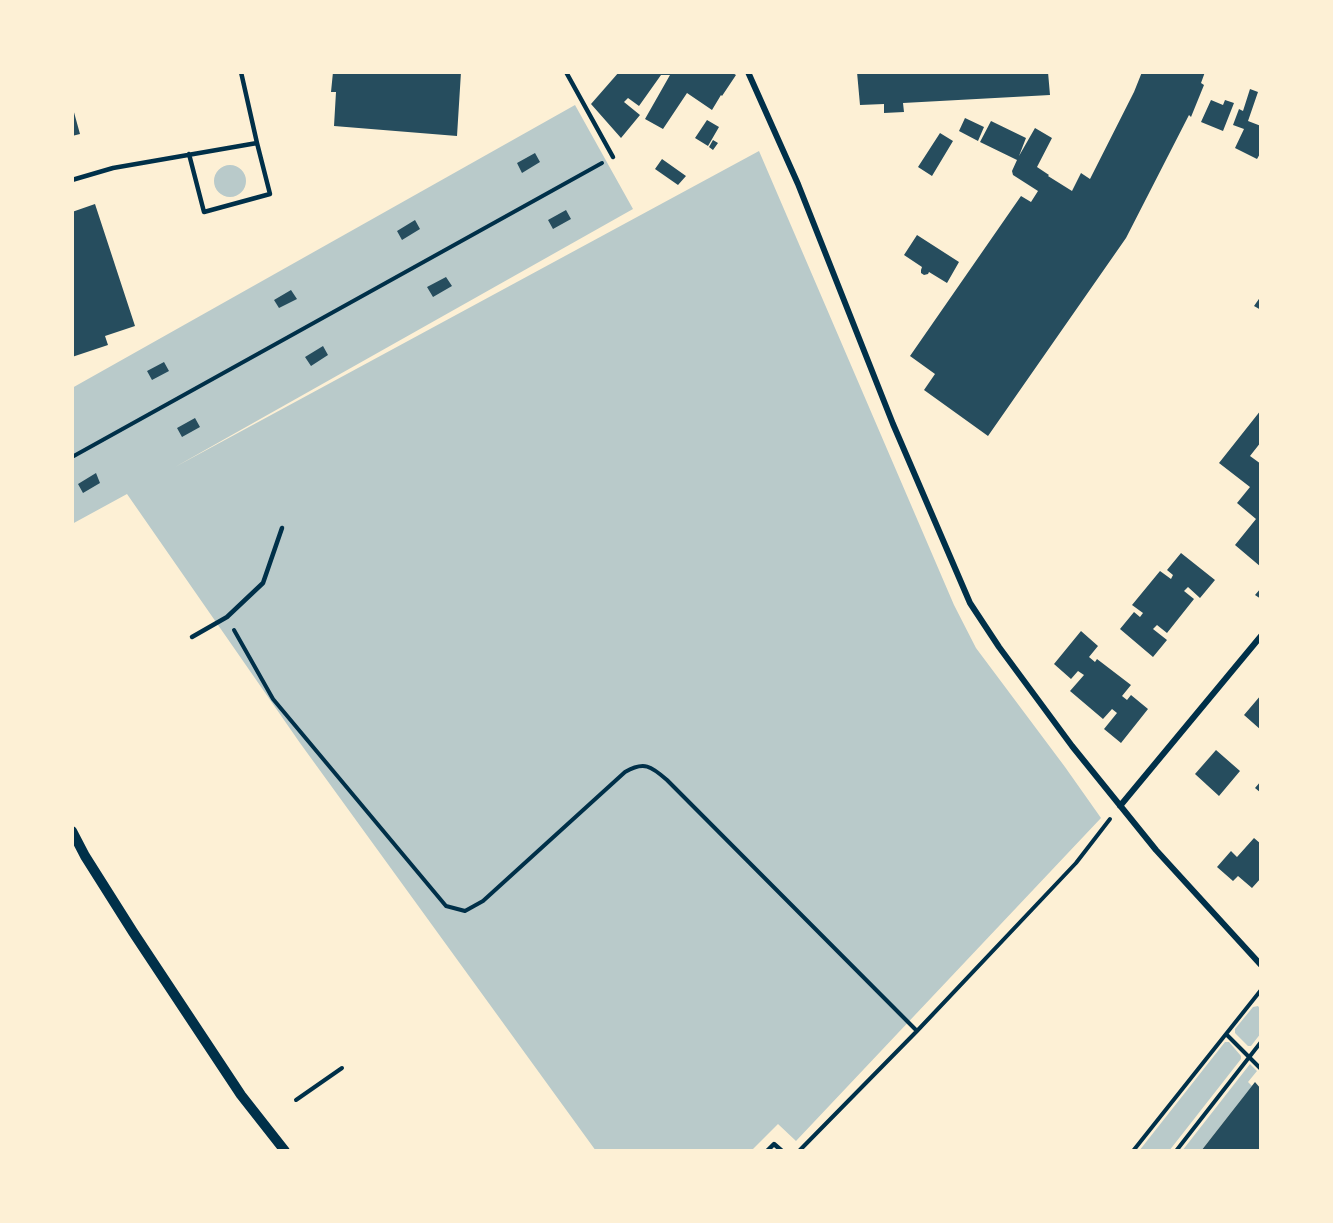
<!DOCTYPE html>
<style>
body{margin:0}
#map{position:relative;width:1333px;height:1223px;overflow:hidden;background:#fdf0d5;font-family:"Varela Round",sans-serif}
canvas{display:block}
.frame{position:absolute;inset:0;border:74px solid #fdf0d5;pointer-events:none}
</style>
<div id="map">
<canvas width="1333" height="1223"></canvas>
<div class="frame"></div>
</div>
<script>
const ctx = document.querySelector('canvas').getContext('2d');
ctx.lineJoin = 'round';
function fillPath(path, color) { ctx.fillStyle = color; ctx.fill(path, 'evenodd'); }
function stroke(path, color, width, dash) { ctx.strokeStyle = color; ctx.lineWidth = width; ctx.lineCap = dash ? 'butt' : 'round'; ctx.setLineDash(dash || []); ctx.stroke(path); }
fillPath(new Path2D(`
 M575 105 633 209 175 467 759 151 954 605 976 648 1065 767 1101 818 796 1141 778 1124 751 1151H596L300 743 127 494 72 524V388Z
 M214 181a16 16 0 1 1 32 0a16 16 0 1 1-32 0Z
 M1258 1006 1261 1010V1033L1251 1046H1248L1235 1033V1029L1253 1007Z
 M1225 1042H1229L1241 1056V1059L1169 1151H1139Z
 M1250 1064 1257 1071 1248 1082 1252 1086 1201 1151H1182Z`), '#b9caca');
fillPath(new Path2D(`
 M333 72H461L457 136 334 126 336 92H331Z
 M619 72H731L736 75 722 96 721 95 712 110 687 93 663 129 645 119 670 75H661L639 106 628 98 624 102 640 115 621 138 591 104Z
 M857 72H1048L1050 95 903 103 904 112 884 113V104L860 105Z
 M1142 72H1205L1201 83 1204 85 1191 117 1189 115 1126 238 988 436 924 390 935 374 910 356 1021 196 1031 202 1038 191 1013 175 1012 171 1017 160 980 142 991 121 1026 138 1019 156 1035 128 1052 138 1037 167 1049 175 1048 176 1072 191 1081 173 1090 179 1134 92Z
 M1250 89 1258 92 1248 121 1261 126V152L1257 159 1235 148 1244 129 1233 125 1239 109 1243 111Z
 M1211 100 1223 105 1225 100 1234 103 1223 131 1201 122Z
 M72 105 80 134 72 136Z
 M965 118 984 127 978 141 959 131Z
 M707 120 719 127 708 146 695 138Z
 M940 133 953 141 932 176 918 167Z
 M713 140 718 143 713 150 709 147Z
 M535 153 540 162 522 173 517 163Z
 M662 159 686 176 678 185 655 169Z
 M95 204 135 326 105 336 108 345 72 357V212Z
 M566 210 571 219 553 229 548 220Z
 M415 220 420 229 402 240 397 231Z
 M917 235 959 262 947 283 929 272 928 274 924 275 921 273V270L922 267 904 255Z
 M446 277 452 286 433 297 427 287Z
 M291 290 297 299 279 308 274 300Z
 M1261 296V310L1254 306Z
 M323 346 328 355 311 366 305 357Z
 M164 362 169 371 152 380 147 371Z
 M1261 410V442L1250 456 1261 464V567L1235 545 1256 519 1237 503 1250 487 1219 463Z
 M195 418 200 427 182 437 177 428Z
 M96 473 100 483 83 493 78 484Z
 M1181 553 1215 580 1200 598 1188 587 1184 591 1194 599 1167 633 1157 625 1153 629 1167 640 1153 657 1120 629 1134 612 1140 617 1143 613 1132 605 1160 571 1171 579 1173 575 1167 570Z
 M1261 588V599L1255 595Z
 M1081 631 1098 646 1089 657 1095 662 1097 659 1131 685 1122 696 1127 700 1131 695 1148 709 1121 743 1104 729 1117 713 1112 709 1103 719 1070 691 1084 675 1078 671 1071 679 1054 664Z
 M1261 695V730L1244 715Z
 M1216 750 1240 771 1219 796 1195 774Z
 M1261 781V793L1255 788Z
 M1254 838 1261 844V878L1252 888 1238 876 1233 881 1217 867 1231 851 1237 857Z
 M1255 1082 1261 1089V1151H1201Z`), '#264d5e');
stroke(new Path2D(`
 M72 457 602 163
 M234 630 273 699 446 906 465 911 483 901 625 772C644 761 651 766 667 780L917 1031
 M1226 1034 1261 1069
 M296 1100 342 1068
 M799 1151 917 1031 1076 863 1110 819
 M1133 1151 1261 990
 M1176 1151 1261 1042`), '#003049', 4);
stroke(new Path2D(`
 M566 72 613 157
 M189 154 204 212 270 194 257 143
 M72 180 113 168 257 143 241 72
 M192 637 227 617 263 583 282 528
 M767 1151 774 1144 782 1151`), '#003049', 4.5);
stroke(new Path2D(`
 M748 72 798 184 893 424 970 603 999 647 1072 746 1156 850 1261 965
 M1120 806 1261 636`), '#003049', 6);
stroke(new Path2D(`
 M72 831 85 856 133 932 241 1095 285 1151`), '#003049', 10);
</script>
